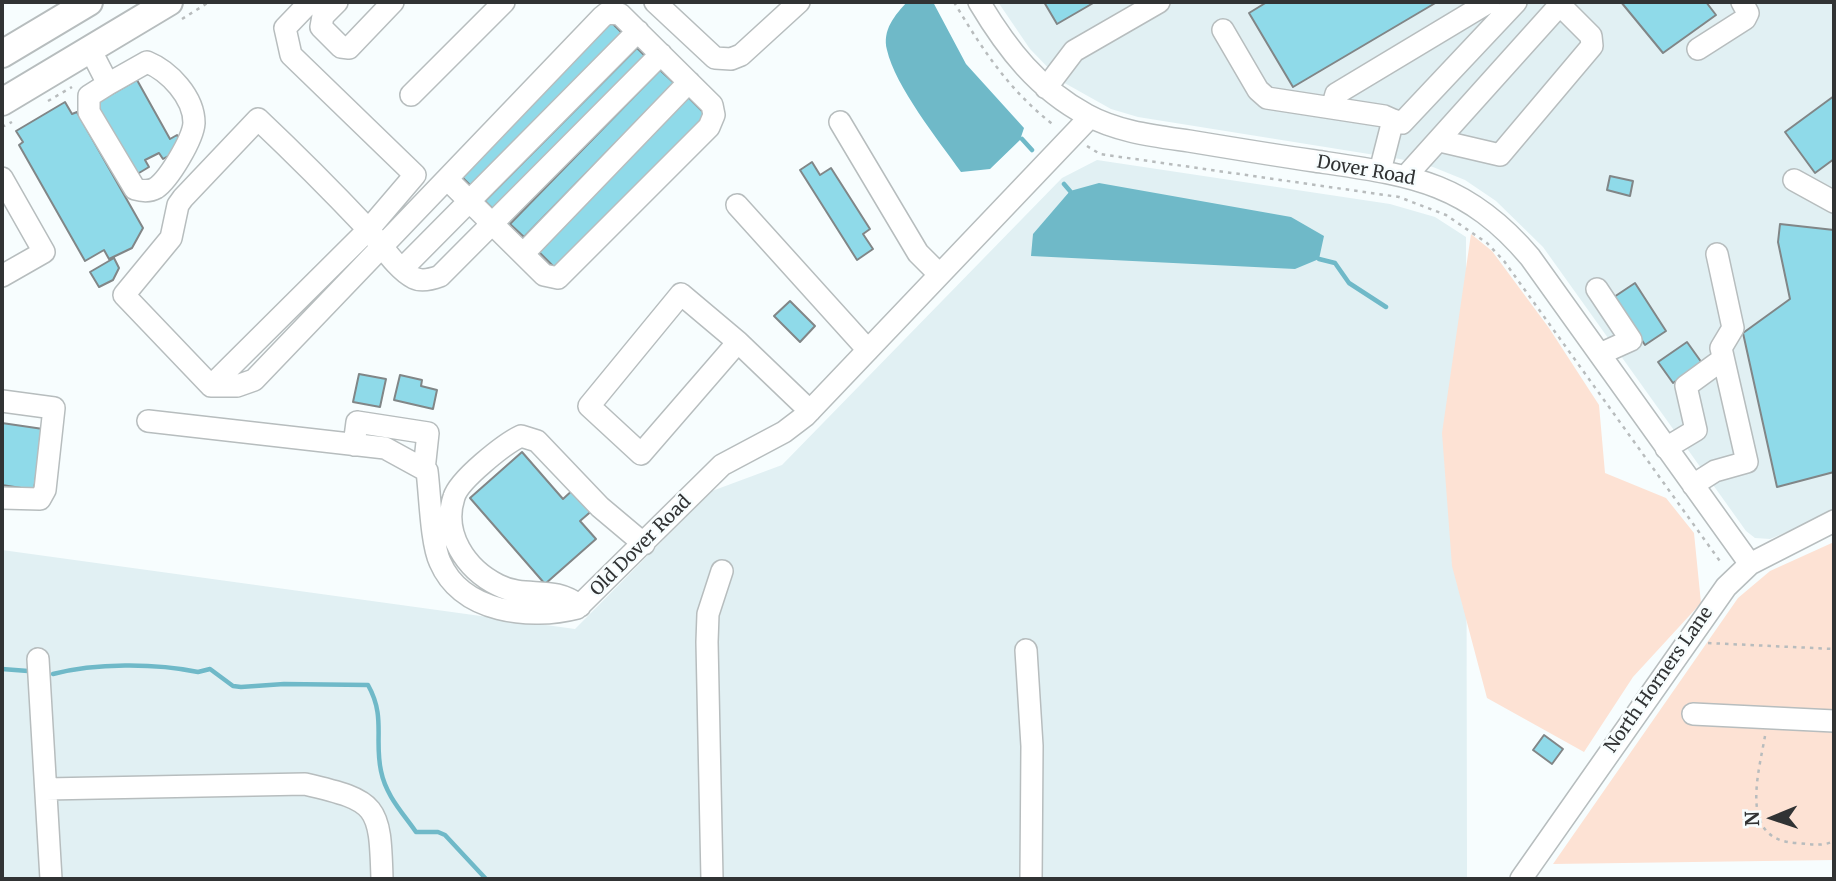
<!DOCTYPE html>
<style>
body{margin:0}
#map{position:relative;width:1836px;height:881px;overflow:hidden;background:#f7fdfe;font-family:Merriweather,serif}
canvas{display:block}
.frame{position:absolute;inset:0;border:4px solid #313334;pointer-events:none}
.north{position:absolute;left:1738px;top:783px;width:70px;height:70px;-webkit-text-stroke:5px #f7fdfe;paint-order:stroke;rotate:268deg;font-size:19px;font-weight:700;line-height:28px;text-align:center;color:#313334}
.north::after{content:'';display:block;margin:auto;width:24px;height:32px;background:#313334;clip-path:polygon(50% 0,100% 100%,50% 72%,0 100%)}
</style>
<div id="map">
<canvas width="1836" height="881"></canvas>
<div class="frame"></div>
<div class="north">N</div>
</div>
<script>
const ctx = document.querySelector('canvas').getContext('2d');
ctx.lineJoin = 'round';
function fillPath(path, color) { ctx.fillStyle = color; ctx.fill(path, 'evenodd'); }
function stroke(path, color, width, dash) { ctx.strokeStyle = color; ctx.lineWidth = width; ctx.lineCap = dash ? 'butt' : 'round'; ctx.setLineDash(dash || []); ctx.stroke(path); }
function drawText(font, color, halo, rows, align = 'center') {
  ctx.font = font + ' Merriweather,serif'; ctx.lineWidth = 5; ctx.setLineDash([]); ctx.textBaseline = 'middle'; ctx.strokeStyle = halo; ctx.fillStyle = color; for (const [text, x, y, turn = 0] of rows) {
    ctx.save(); ctx.translate(x, y); ctx.rotate((+turn || 0) * Math.PI / 180); ctx.textAlign = isNaN(turn) ? turn : align; if (halo) ctx.strokeText(text, 0, 0); ctx.fillText(text, 0, 0); ctx.restore();
  }
}
fillPath(new Path2D(`
 M998 2H1834V512L1770 539 1755 538 1746 531 1543 247 1496 201 1465 180 1433 167 1400 159 1138 117 1111 109 1061 81 1030 49Z
 M1097 160 1390 204 1435 217 1466 237 1467 879H2V550L575 629 712 491 782 465 1062 178Z`), '#e1f0f3');
fillPath(new Path2D(`
 M1471 234 1492 251 1549 328 1599 405 1605 473 1666 498 1694 533 1701 603 1633 677 1584 752 1487 698 1452 566 1442 433Z
 M1834 542V860L1553 864 1738 598 1770 571Z`), '#fde2d4');
fillPath(new Path2D(`
 M907 2H933L966 64 1024 128 1020 140 990 169 961 172C939 141 895 86 887 50 882 30 895 15 907 2Z
 M1099 183 1291 217 1324 236 1319 259 1295 269 1031 256 1033 234 1070 191Z`), '#6fb9c8');
stroke(new Path2D(`
 M1022 139 1032 150
 M1064 184 1070 191
 M1319 259 1335 263 1349 283 1386 307
 M2 669 28 671
 M53 674C95 663 155 663 198 672L210 669 233 686 241 687 284 684 368 685C386 717 374 739 381 771 386 796 403 813 416 832H438L445 835 486 879`), '#6fb9c8', 4.5);
const building = new Path2D(`
 M1044 2H1095L1057 24Z
 M1267 2H1437L1293 87 1249 13Z
 M1621 2H1706L1716 15 1663 53Z
 M608 19 623 34 473 188 459 174Z
 M637 48 648 59 496 212 485 201Z
 M660 70 674 83 524 237 510 224Z
 M137 80 170 139 177 135 184 147 163 159 159 153 145 160 149 167 134 176 93 105Z
 M685 94 706 115 557 270 536 249Z
 M1834 96V159L1815 173 1785 132Z
 M65 102 72 114 77 112 143 228 132 248 109 259 104 250 85 261 19 145 23 142 16 131Z
 M812 162 820 175 831 168 870 229 863 234 873 249 857 260 800 170Z
 M1610 176 1633 181 1630 196 1607 190Z
 M1780 224 1834 230V472L1777 487 1743 333 1790 299 1778 242Z
 M114 258 119 268 113 280 99 287 90 272Z
 M1635 283 1666 331 1645 345 1614 297Z
 M790 301 815 326 800 342 774 316Z
 M1687 342 1702 363 1673 383 1658 362Z
 M359 374 386 379 380 407 353 402Z
 M400 375 422 380 421 386 437 390 433 409 394 400Z
 M2 423 43 429 34 490 2 485Z
 M522 452 563 499 576 487 595 508 580 521 596 539 545 584 470 498Z
 M1544 735 1563 749 1552 764 1533 750Z`);
fillPath(building, '#8fdae9');
stroke(building, '#818687', 2);
const minor = new Path2D(`
 M310 2 285 28 291 55 415 175 368 230 211 386 124 295 171 238 178 205 183 198 258 119C295 154 331 190 366 227 380 242 396 269 414 278 422 282 432 279 440 276L661 54
 M337 2 323 16 321 27 341 47 349 48 393 2
 M655 2 715 58 731 59 741 55 799 2
 M979 2C1007 49 1038 89 1087 115 1118 132 1155 136 1189 141 1231 148 1273 155 1315 161 1408 175 1465 180 1530 257L1750 564
 M1223 30 1258 90 1267 98 1384 116 1393 120 1380 171
 M90 49 108 84 89 96V112L135 189C142 191 149 192 156 188 169 179 193 139 194 123 194 97 169 71 147 62L108 84
 M1698 49 1745 19 1748 13 1742 2
 M1046 88 1074 51 1159 2
 M411 95 504 2
 M1332 108 1336 94 1489 2
 M1393 120 1402 123 1516 2
 M840 122 918 253 939 274
 M1406 176 1557 8H1563L1591 36 1592 46 1500 155 1440 141
 M2 178 44 252 2 276
 M1794 180 1834 202
 M737 205 868 350
 M523 254 689 82
 M403 268 638 31
 M1597 289 1631 340 1600 354
 M738 342 641 454 589 406 681 294 738 342 810 411
 M211 386H237L254 380 602 17 607 13 620 14 712 105 714 115 709 127 558 278 544 275 447 179
 M2 401 54 408 45 490 40 499 2 498
 M148 421 385 448 427 471C430 494 431 543 440 562 462 613 530 620 577 608L722 465 784 432 805 416 1090 117
 M354 445 357 422 428 433 424 470
 M1666 448 1696 430 1686 386 1723 359
 M1693 485 1715 471 1747 462 1721 348 1733 328 1717 254
 M580 606C552 584 527 600 498 585 466 569 442 534 454 497 459 480 504 444 521 436L537 441 600 507 644 544
 M1026 650 1032 746 1031 879
 M38 659 51 879
 M1693 714 1834 721
 M46 789 305 784C378 801 380 805 382 879
 M712 879 707 642 708 614 722 571
 M1521 879 1726 587 1750 564 1834 521`);
const major = new Path2D(`
 M2 54 89 2
 M2 102 169 2`);
stroke(minor, '#b7bdbe', 24);
stroke(major, '#b7bdbe', 30);
stroke(new Path2D(`
 M954 2C982 49 1010 92 1055 126
 M182 19 209 2
 M48 101 72 87
 M2 127 12 122
 M1087 146 1100 154 1399 197 1446 215 1487 243 1504 261 1722 564
 M1708 643 1834 649
 M1765 736C1758 776 1739 840 1796 843 1810 844 1822 847 1834 841`), '#b8bcbd', 2.5, [3.5, 5]);
stroke(minor, '#fff', 21);
stroke(major, '#fff', 26);
drawText('18px', '#313334', '#f7fdfe', [
 ["Dover Road",1366,171,10],
 ["Old Dover Road",641,546,-45],
 ["North Horners Lane",1659,680,-55]
]);
</script>
